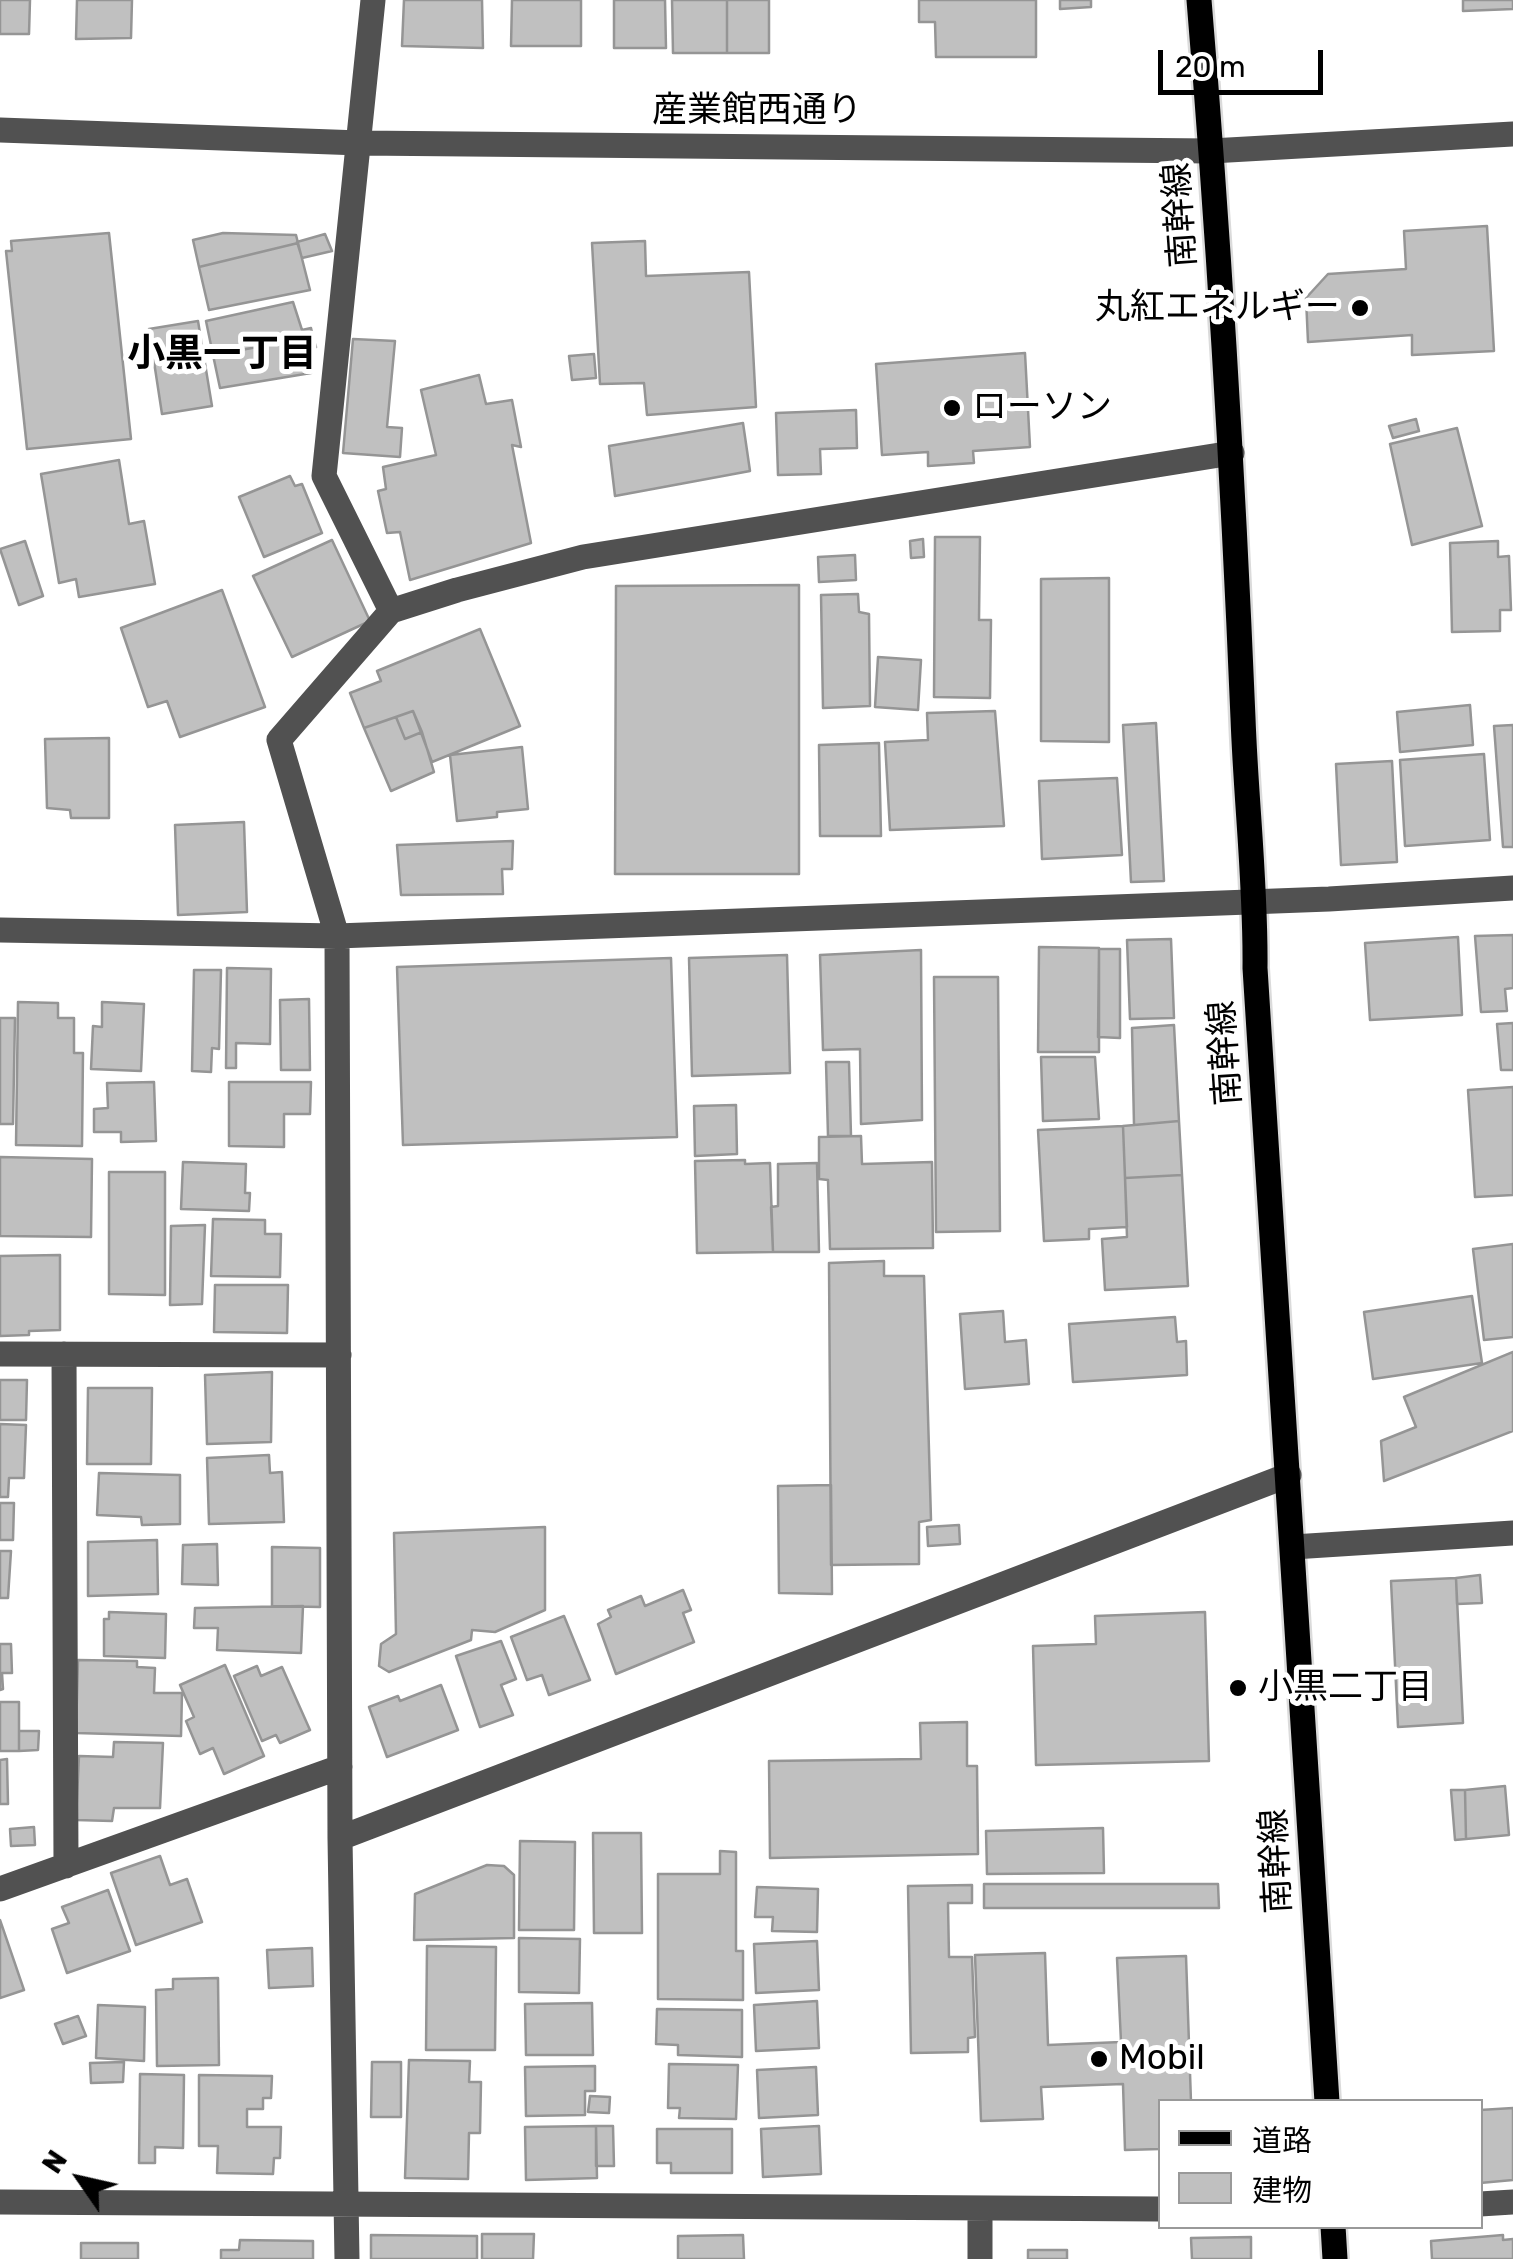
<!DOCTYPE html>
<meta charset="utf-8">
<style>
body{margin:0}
#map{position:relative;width:1513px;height:2259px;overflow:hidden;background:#fff;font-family:Rubik,"Noto Sans JP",sans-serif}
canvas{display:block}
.legend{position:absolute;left:1158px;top:2099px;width:325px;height:130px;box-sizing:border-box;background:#fff;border:2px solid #999;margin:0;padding:12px 18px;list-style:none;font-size:30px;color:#000}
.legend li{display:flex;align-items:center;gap:20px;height:50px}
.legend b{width:50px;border:2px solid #999}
.north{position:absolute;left:30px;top:2129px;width:100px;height:100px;-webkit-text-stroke:8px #fff;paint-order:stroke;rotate:304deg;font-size:28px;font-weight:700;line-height:40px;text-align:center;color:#000}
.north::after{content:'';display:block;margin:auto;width:35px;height:45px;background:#000;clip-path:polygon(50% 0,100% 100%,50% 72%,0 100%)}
.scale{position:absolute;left:1158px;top:50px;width:165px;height:45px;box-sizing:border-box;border:5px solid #000;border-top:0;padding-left:12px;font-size:30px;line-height:35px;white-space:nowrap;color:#000;-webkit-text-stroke:8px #fff;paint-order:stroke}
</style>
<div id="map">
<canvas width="1513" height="2259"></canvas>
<ul class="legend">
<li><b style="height:12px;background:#000"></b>道路</li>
<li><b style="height:28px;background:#c0c0c0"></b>建物</li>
</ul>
<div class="north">N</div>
<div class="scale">20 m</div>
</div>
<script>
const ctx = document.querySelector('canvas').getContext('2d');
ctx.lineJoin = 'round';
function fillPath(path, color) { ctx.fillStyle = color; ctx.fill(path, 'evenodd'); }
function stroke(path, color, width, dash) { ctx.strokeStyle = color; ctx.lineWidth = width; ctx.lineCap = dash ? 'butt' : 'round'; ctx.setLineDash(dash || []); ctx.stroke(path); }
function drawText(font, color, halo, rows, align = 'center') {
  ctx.font = font + ' Rubik,"Noto Sans JP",sans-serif'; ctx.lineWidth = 10; ctx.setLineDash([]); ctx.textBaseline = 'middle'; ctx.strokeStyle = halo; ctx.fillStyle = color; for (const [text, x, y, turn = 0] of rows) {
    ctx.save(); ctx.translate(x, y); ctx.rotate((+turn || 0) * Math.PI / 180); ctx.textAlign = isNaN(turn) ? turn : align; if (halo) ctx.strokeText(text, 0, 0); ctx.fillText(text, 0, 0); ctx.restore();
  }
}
const building = new Path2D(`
 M0 0H30L29 34H0Z
 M77 0H132L131 38 76 39Z
 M404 0H482L483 48 402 46Z
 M512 0H581V46H511Z
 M614 0H665L666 48H614Z
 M672 0H727V53H673Z
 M727 0H769V53H727Z
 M919 0H1036V57H936L935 22H919Z
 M1060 0H1091V7L1060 9Z
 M1463 0H1513V9L1463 11Z
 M1487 226 1494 351 1412 355V335L1308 342 1306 298 1328 274 1406 269 1404 231Z
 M109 233 131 439 27 449 6 251H12L11 241Z
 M223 233 296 235 298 243 199 267 193 240Z
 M325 234 332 251 302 258 297 242Z
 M645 241 646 276 749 272 756 407 647 415 644 383 600 384 592 243Z
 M298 243 310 290 209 310 199 267Z
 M293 302 302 330 311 328 313 337 213 355 206 321Z
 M198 321 212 406 162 414 149 329Z
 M313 337 316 347 306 350 311 373 220 388 213 355Z
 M353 339 395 341 387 427 402 428 400 457 343 453Z
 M1025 353 1030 447 973 451 974 463 928 466V452L882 455 876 364Z
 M594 354 596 378 572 380 569 356Z
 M479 375 486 404 512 400 521 447 512 445 531 543 410 580 400 532 387 533 378 491 386 489 383 467 436 455 421 390Z
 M856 410 857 448 820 449 821 474 778 475 776 413Z
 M1416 419 1419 431 1393 438 1389 426Z
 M743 423 750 471 615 496 609 446Z
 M1457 428 1482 526 1412 545 1390 444Z
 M119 460 129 524 144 521 155 584 79 597 76 579 59 583 41 474Z
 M290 476 295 486 302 484 322 533 264 557 239 497Z
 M935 537H980L979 620H991L990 698 934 697Z
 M923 539 924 557 911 558 910 541Z
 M332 540 370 621 292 657 253 576Z
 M25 541 43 596 19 605 0 549Z
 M1498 541V557L1509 556 1511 610H1500V631L1452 632 1450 543Z
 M855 555 856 580 819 582 818 557Z
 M1109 578V742L1041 741V579Z
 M799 585V874H615L616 586Z
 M222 590 265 707 180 737 167 701 148 707 121 628Z
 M858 594 859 612 869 614 870 706 823 708 821 595Z
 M480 629 520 726 432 762 413 711 364 728 350 693 381 681 377 671Z
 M878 657 921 660 918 710 875 707Z
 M1470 705 1473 745 1400 752 1397 712Z
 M413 711 422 732 405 739 396 717Z
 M995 711 1004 826 890 830 885 742 928 740 927 713Z
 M396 717 405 739 422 732 434 772 391 791 364 728Z
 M1156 723 1164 881 1131 882 1123 725Z
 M1513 725V847H1503L1494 726Z
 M109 738V818H71L70 810 47 808 45 739Z
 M879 743 881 836H820L819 745Z
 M522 747 528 809 497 812V817L457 821 450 755Z
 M1484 754 1490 840 1405 846 1400 760Z
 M1392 761 1397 862 1341 865 1336 764Z
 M1117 778 1122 855 1042 859 1039 781Z
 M244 822 247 912 178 915 175 825Z
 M513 841 512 869H502L503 894 401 895 397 845Z
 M1513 935V988L1505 989 1507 1011 1481 1012 1475 936Z
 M1458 937 1462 1015 1370 1020 1365 943Z
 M1171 939 1174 1018 1130 1019 1127 940Z
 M1039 947 1099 948V1052H1038Z
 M1099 949H1120V1038L1098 1037Z
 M921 950 922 1120 861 1124 860 1049 823 1050 820 955Z
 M787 955 790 1073 692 1076 689 958Z
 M671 958 677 1137 403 1145 397 967Z
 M227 968 271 969 270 1044 236 1043V1068H226Z
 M194 970H221L219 1049 212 1048 211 1072 192 1071Z
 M934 977H998L1000 1231 936 1232Z
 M309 999 310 1070H281L280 1000Z
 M18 1002 58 1003V1018H74V1053H83L82 1146 16 1145Z
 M102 1002 144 1004 141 1071 91 1069 93 1026 102 1027Z
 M0 1018H15L13 1124H0Z
 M1513 1023V1070H1501L1497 1024Z
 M1174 1025 1179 1121 1134 1125 1132 1028Z
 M1041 1057H1095L1099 1119 1043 1121Z
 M826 1062H849L851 1136H828Z
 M154 1082 156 1141 121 1142V1132H94V1109L108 1108 107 1083Z
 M229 1082H311L310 1114H284V1147L229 1146Z
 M1513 1087V1195L1475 1197 1468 1090Z
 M736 1105 737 1154 695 1156 694 1106Z
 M1179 1121 1182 1175 1125 1178 1123 1126Z
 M1123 1126 1127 1227 1089 1229V1239L1044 1241 1038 1130Z
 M861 1136 862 1164 932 1162 933 1248 830 1249 828 1180 819 1179V1137Z
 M0 1157 92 1159 91 1237 0 1236Z
 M745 1160V1164L770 1163 773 1252 697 1253 695 1161Z
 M183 1162 246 1164 245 1193H250L249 1211 181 1209Z
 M817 1163 819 1252H773L771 1207 778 1206V1164Z
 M109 1172H165V1295L109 1294Z
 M1182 1175 1188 1286 1105 1290 1102 1239 1127 1237 1125 1178Z
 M213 1219 265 1220V1234H281L280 1277 211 1276Z
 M205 1225 202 1304 170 1305 171 1226Z
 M1513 1244V1337L1484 1340 1473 1249Z
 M60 1255V1330L29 1331V1335L0 1336V1256Z
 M884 1261V1276H924L931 1520 919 1522V1564L831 1565 829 1263Z
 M215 1285H288L287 1333 214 1332Z
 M1472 1296 1482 1363 1373 1379 1364 1312Z
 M1003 1311 1005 1342 1026 1340 1029 1384 965 1389 960 1314Z
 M1175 1317 1177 1342 1186 1341 1187 1375 1073 1382 1069 1324Z
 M1513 1352V1431L1384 1481 1381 1441 1416 1427 1404 1397Z
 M272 1372 271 1442 207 1444 205 1375Z
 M0 1380H27L26 1420H0Z
 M88 1388H152L151 1464H87Z
 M0 1424 26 1425 24 1478H9L8 1497H0Z
 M269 1455 270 1473 282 1472 284 1522 209 1524 207 1458Z
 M99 1473 180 1475V1524L142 1525 141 1517 97 1515Z
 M831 1485 832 1594 779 1593 778 1486Z
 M0 1503H14L13 1540H0Z
 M959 1525 960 1544 928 1546 927 1527Z
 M545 1527V1610L495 1632 472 1630 471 1640 389 1672 379 1666 381 1644 396 1634 394 1533Z
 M157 1540 158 1594 88 1596V1542Z
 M217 1544 218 1585 182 1584 183 1545Z
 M272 1547 320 1548V1607L272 1606Z
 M0 1551H11L8 1598H0Z
 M1480 1575 1482 1603 1457 1604 1456 1578Z
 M1456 1578 1463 1723 1398 1727 1391 1581Z
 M683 1590 691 1610 683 1613 694 1642 616 1674 598 1624 611 1617 608 1610 641 1596 645 1606Z
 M303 1606 301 1653 217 1650 218 1628H194L195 1608Z
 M109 1612 166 1614 165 1658 104 1656V1619H109Z
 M1205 1612 1209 1761 1036 1765 1033 1646 1096 1644 1095 1616Z
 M564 1616 590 1680 549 1695 542 1675 527 1680 511 1637Z
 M501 1641 516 1679 501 1685 513 1715 480 1727 456 1656Z
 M0 1644H11L12 1673H2L3 1689 0 1690Z
 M78 1660 137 1661V1667L155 1668 154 1693H182L181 1736 76 1733Z
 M225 1665 264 1756 224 1774 213 1748 200 1754 186 1721 194 1717 180 1685Z
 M257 1666 261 1676 282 1667 310 1730 280 1743 276 1735 262 1741 234 1676Z
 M441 1685 458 1730 387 1757 369 1707 398 1696 400 1701Z
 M0 1702H19V1751H0Z
 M967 1722V1766H977L978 1854 770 1858 769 1761 921 1759 920 1723Z
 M19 1731H39L38 1750 19 1751Z
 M114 1742 163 1743 160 1808H114L112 1821 76 1820 79 1756 113 1757Z
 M7 1759 8 1804H0V1760Z
 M1505 1786 1509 1835 1466 1839 1465 1790Z
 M1451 1790H1465L1466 1839 1455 1840Z
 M34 1827 35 1845 11 1846 10 1829Z
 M1103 1828 1104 1873 987 1874 986 1831Z
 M593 1833H641L642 1933H594Z
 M520 1841 575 1842 574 1930H519Z
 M720 1851 736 1852V1951H743V2000L658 1999V1874H720Z
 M160 1856 170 1885 187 1879 202 1922 136 1945 111 1873Z
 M487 1865 504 1866 514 1875V1938L414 1940 415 1894Z
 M984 1884H1218L1219 1908H984Z
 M972 1885V1903H948L949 1957H972L975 2037 968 2038V2052L911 2053 908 1886Z
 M757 1887 818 1889 817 1932 772 1931 773 1917H755Z
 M108 1890 130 1951 67 1973 52 1929 69 1923 62 1907Z
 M0 1920 24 1990 0 1998Z
 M519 1938 580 1939 579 1993 519 1992Z
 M817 1941 819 1990 756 1993 754 1944Z
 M427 1946 496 1947 495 2050H426Z
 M312 1948 313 1986 269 1988 267 1950Z
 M1045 1953 1048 2045 1121 2042 1117 1958 1186 1956 1191 2102H1160V2149L1125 2150 1123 2084 1041 2087 1043 2119 981 2121 975 1955Z
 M218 1978 219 2065 157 2066 156 1990 173 1989V1979Z
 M817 2001 819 2048 756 2051 754 2005Z
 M592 2003 593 2055H526L525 2004Z
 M98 2005 145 2007 144 2061 96 2058Z
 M657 2009 742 2010V2057L678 2055V2045L656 2044Z
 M78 2016 86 2036 63 2044 55 2024Z
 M409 2060 470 2061 469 2082H481L480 2133H469L468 2179 405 2178Z
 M124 2062 123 2082 91 2083 90 2063Z
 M372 2062H401V2117H371Z
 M669 2064 738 2065 736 2119 679 2118 680 2108H668Z
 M595 2066V2091H585V2115L526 2116 525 2067Z
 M816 2067 818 2115 759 2118 757 2070Z
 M140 2074 184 2075 183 2148 155 2147V2163H139Z
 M199 2075 272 2076 271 2098H263V2109H247V2127H281L280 2158H274L273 2174 217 2173 218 2146H199Z
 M590 2096 610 2097 609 2113 588 2112Z
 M1513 2108V2180L1480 2183V2110Z
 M596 2126H613L614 2166H596Z
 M596 2126 597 2178 526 2180 525 2127Z
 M819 2126 821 2174 763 2177 761 2129Z
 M657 2129H732V2173H671V2163H657Z
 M482 2234H534L533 2259H482Z
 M371 2235 477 2236V2259H371Z
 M743 2235 744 2259H678V2236Z
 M1503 2235V2240L1513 2239V2259H1432L1431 2241Z
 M1251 2237V2259H1192L1191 2238Z
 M240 2240 313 2241V2259H221V2250H239Z
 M81 2243H138V2259H81Z
 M1028 2250H1067V2259H1028Z`);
fillPath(building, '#c0c0c0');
stroke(building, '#959595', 2.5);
const major = new Path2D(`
 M1199 0C1219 239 1233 478 1243 718 1246 802 1256 885 1255 968L1327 2102
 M1333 2226 1335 2259`);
stroke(major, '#dbdbdb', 30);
stroke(new Path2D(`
 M373 0 324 476 391 611
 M0 130 360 143 1211 151 1513 134
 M0 930 337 936 1329 899 1513 888
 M0 1354 339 1355
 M64 1354 66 1866
 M1293 1547 1513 1533
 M340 1838 1289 1475
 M0 1889 340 1767
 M0 2202 1160 2209
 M1480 2204 1513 2202
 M347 2259 340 1838 337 936 279 740 391 611 457 590 583 557 1232 453
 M980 2259V2210`), '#515151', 25);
stroke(major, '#000', 25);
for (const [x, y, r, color] of [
 [1360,308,10,"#000"],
 [952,408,10,"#000"],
 [1238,1688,10,"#000"],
 [1099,2059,10,"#000"]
]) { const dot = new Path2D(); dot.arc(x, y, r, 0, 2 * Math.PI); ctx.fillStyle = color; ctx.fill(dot); stroke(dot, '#fff', 4); }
drawText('35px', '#000', '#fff', [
 ["産業館西通り",757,111],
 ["南幹線",1181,215,-94],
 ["南幹線",1226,1053,-94],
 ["南幹線",1277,1861,-93]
]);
drawText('35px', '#000', '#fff', [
 ["丸紅エネルギー",1340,308,"right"],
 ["ローソン",972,408],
 ["小黒二丁目",1258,1688],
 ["Mobil",1119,2059]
], 'left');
drawText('bold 38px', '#000', '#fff', [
 ["小黒一丁目",222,355]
]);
</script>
